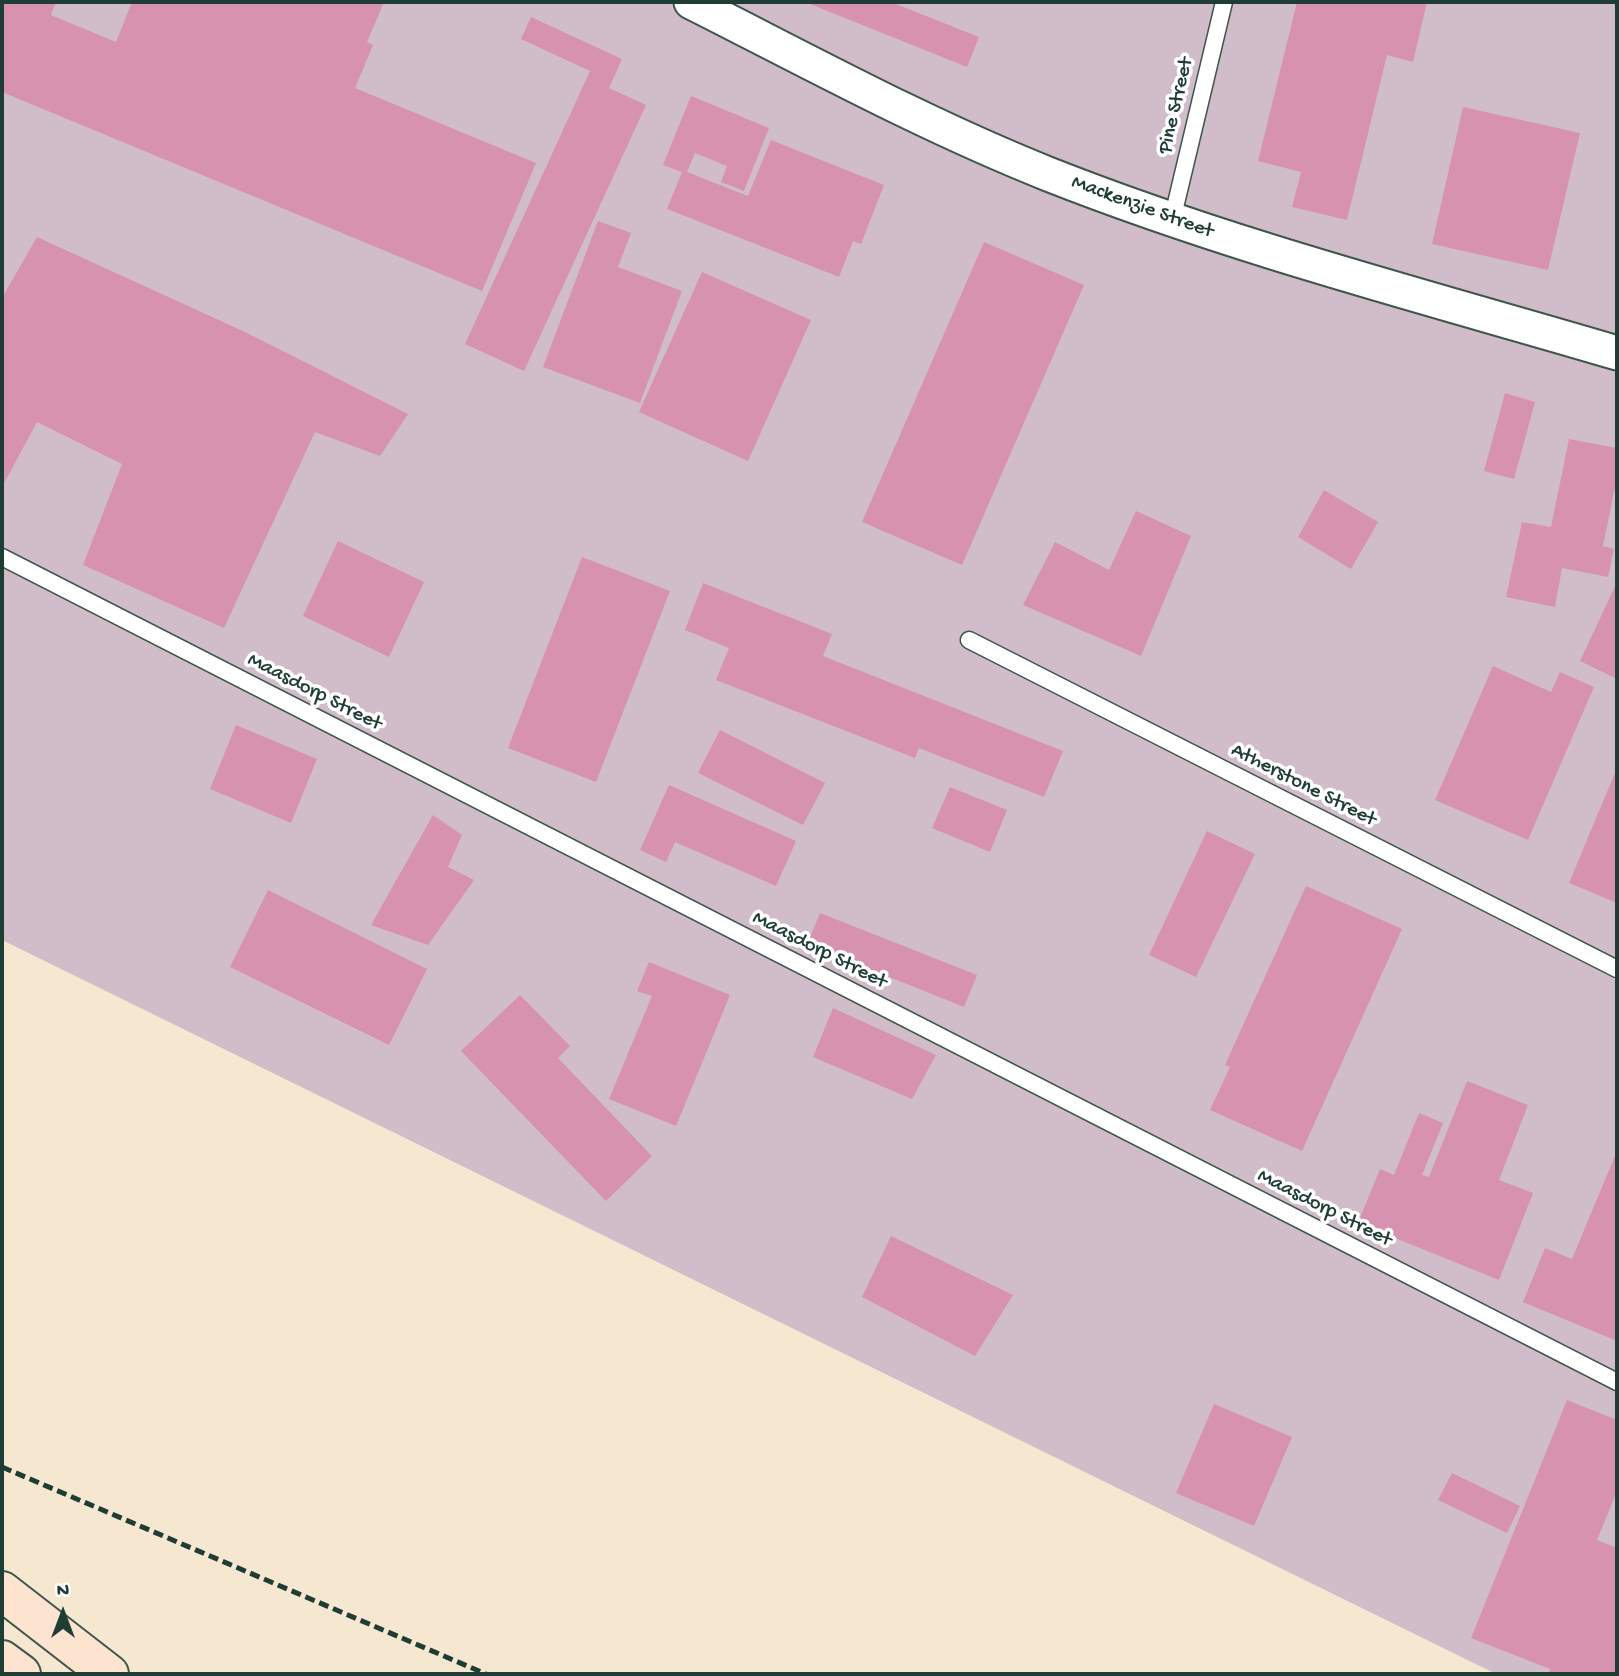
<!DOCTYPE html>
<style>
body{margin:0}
#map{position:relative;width:1619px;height:1676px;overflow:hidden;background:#f6e7d1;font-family:"Gochi Hand",sans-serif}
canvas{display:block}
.frame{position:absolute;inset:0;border:4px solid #1f3d34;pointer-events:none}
.north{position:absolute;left:28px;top:1578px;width:70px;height:70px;-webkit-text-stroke:5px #fff;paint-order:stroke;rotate:0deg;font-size:19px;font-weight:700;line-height:28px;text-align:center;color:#1f3d34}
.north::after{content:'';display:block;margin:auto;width:24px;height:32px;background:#1f3d34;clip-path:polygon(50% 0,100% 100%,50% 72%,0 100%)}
</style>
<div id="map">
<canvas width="1619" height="1676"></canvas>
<div class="frame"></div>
<div class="north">N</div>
</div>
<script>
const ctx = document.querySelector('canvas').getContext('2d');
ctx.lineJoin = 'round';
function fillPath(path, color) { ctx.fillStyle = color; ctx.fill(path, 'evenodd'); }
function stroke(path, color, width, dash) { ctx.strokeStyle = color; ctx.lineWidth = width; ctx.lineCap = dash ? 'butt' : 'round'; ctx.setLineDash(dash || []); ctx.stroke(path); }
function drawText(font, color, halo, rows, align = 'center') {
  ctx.font = font + ' "Gochi Hand",sans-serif'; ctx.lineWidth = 7; ctx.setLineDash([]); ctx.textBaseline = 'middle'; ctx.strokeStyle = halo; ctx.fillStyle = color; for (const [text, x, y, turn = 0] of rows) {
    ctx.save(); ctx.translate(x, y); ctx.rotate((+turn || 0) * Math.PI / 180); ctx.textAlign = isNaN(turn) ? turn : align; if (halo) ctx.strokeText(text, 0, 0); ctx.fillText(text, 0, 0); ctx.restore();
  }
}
fillPath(new Path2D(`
 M2 2H1617V1674H1496L2 940Z`), '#d1bdca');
fillPath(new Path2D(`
 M2 2H56L51 15 116 42 132 2H384L367 42 373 45 355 88 536 163 482 291 2 92Z
 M805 2H891L979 37 967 67Z
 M1297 2H1427L1413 62 1387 55 1347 220 1292 207 1301 172 1258 161Z
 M531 17 622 59 609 88 646 105 524 371 465 344 590 71 521 39Z
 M691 96 769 128 744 191 721 182 727 166 695 153 687 172 748 196 771 140 884 185 861 244 853 241 839 277 667 209 682 172 663 165Z
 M1463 107 1580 133 1548 270 1432 244Z
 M598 221 631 233 618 267 682 291 640 403 543 367Z
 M37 237 245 332 408 414 380 456 315 432 224 628 83 565 122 464 37 422 2 487V298Z
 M984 242 1084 285 962 565 862 522Z
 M702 272 811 320 748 461 639 412Z
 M1505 393 1535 402 1514 479 1484 471Z
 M1569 439 1617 448V477L1603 546 1614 549 1608 577 1562 568 1555 607 1506 597 1522 522 1551 527Z
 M1324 490 1378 522 1351 569 1298 537Z
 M1136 511 1191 536 1141 656 1023 605 1055 542 1109 570Z
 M338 541 424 582 389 657 303 616Z
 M582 557 670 591 596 782 508 748Z
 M1617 582V679L1580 661Z
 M703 583 832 634 823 656 1063 751 1044 797 919 748 915 758 716 680 729 648 685 630Z
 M1493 666 1551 692 1560 672 1594 687 1528 840 1435 800Z
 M236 725 317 759 291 823 210 789Z
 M720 730 825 783 803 825 698 773Z
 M1617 768V903L1569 883Z
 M669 785 796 841 776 886 675 842 666 862 640 850Z
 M950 787 1007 810 990 852 932 828Z
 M433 815 462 835 448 867 474 880 428 945 371 925Z
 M1207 831 1255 854 1196 977 1149 955Z
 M1306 886 1402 929 1302 1151 1210 1110 1230 1067 1225 1065Z
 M268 890 427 969 389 1045 230 967Z
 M820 913 977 975 964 1007 807 944Z
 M649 962 730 995 676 1126 609 1099 652 996 637 991Z
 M520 995 570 1046 558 1058 652 1156 606 1201 461 1051Z
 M833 1008 936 1055 912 1099 813 1057Z
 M1467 1081 1528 1105 1499 1180 1533 1193 1499 1280 1358 1223 1380 1169 1394 1175 1419 1113 1443 1123 1422 1175 1429 1177Z
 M1617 1151V1341L1523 1302 1545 1248 1572 1259Z
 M891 1236 1013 1295 975 1356 862 1297Z
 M1567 1400 1617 1420V1491L1597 1540 1617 1548V1674H1549L1550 1669 1471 1638Z
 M1214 1404 1292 1437 1254 1526 1176 1493Z
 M1452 1473 1520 1506 1507 1533 1438 1500Z`), '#d692af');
const lane = new Path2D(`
 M1172 220 1224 2
 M2 557 1617 1382
 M969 640 1617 969`);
const street = new Path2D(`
 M691 2C808 61 925 125 1048 174 1233 247 1427 297 1617 353`);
const secondary = new Path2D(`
 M2 1591 109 1674
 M2 1660 21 1674`);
stroke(lane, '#3f564c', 19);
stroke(street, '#3f564c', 37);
stroke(secondary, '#3f564c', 42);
stroke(lane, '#fff', 16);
stroke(street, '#fff', 33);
stroke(secondary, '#fde4d0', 38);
stroke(new Path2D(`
 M2 1467 486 1674`), '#1f3d34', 5, [10, 5]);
drawText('21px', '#1f3d34', '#fff', [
 ["Pine Street",1177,106,-77],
 ["Mackenzie Street",1142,208,20],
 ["Maasdorp Street",314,693,27],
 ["Atherstone Street",1303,786,27],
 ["Maasdorp Street",819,951,27],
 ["Maasdorp Street",1324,1209,27]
]);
</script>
